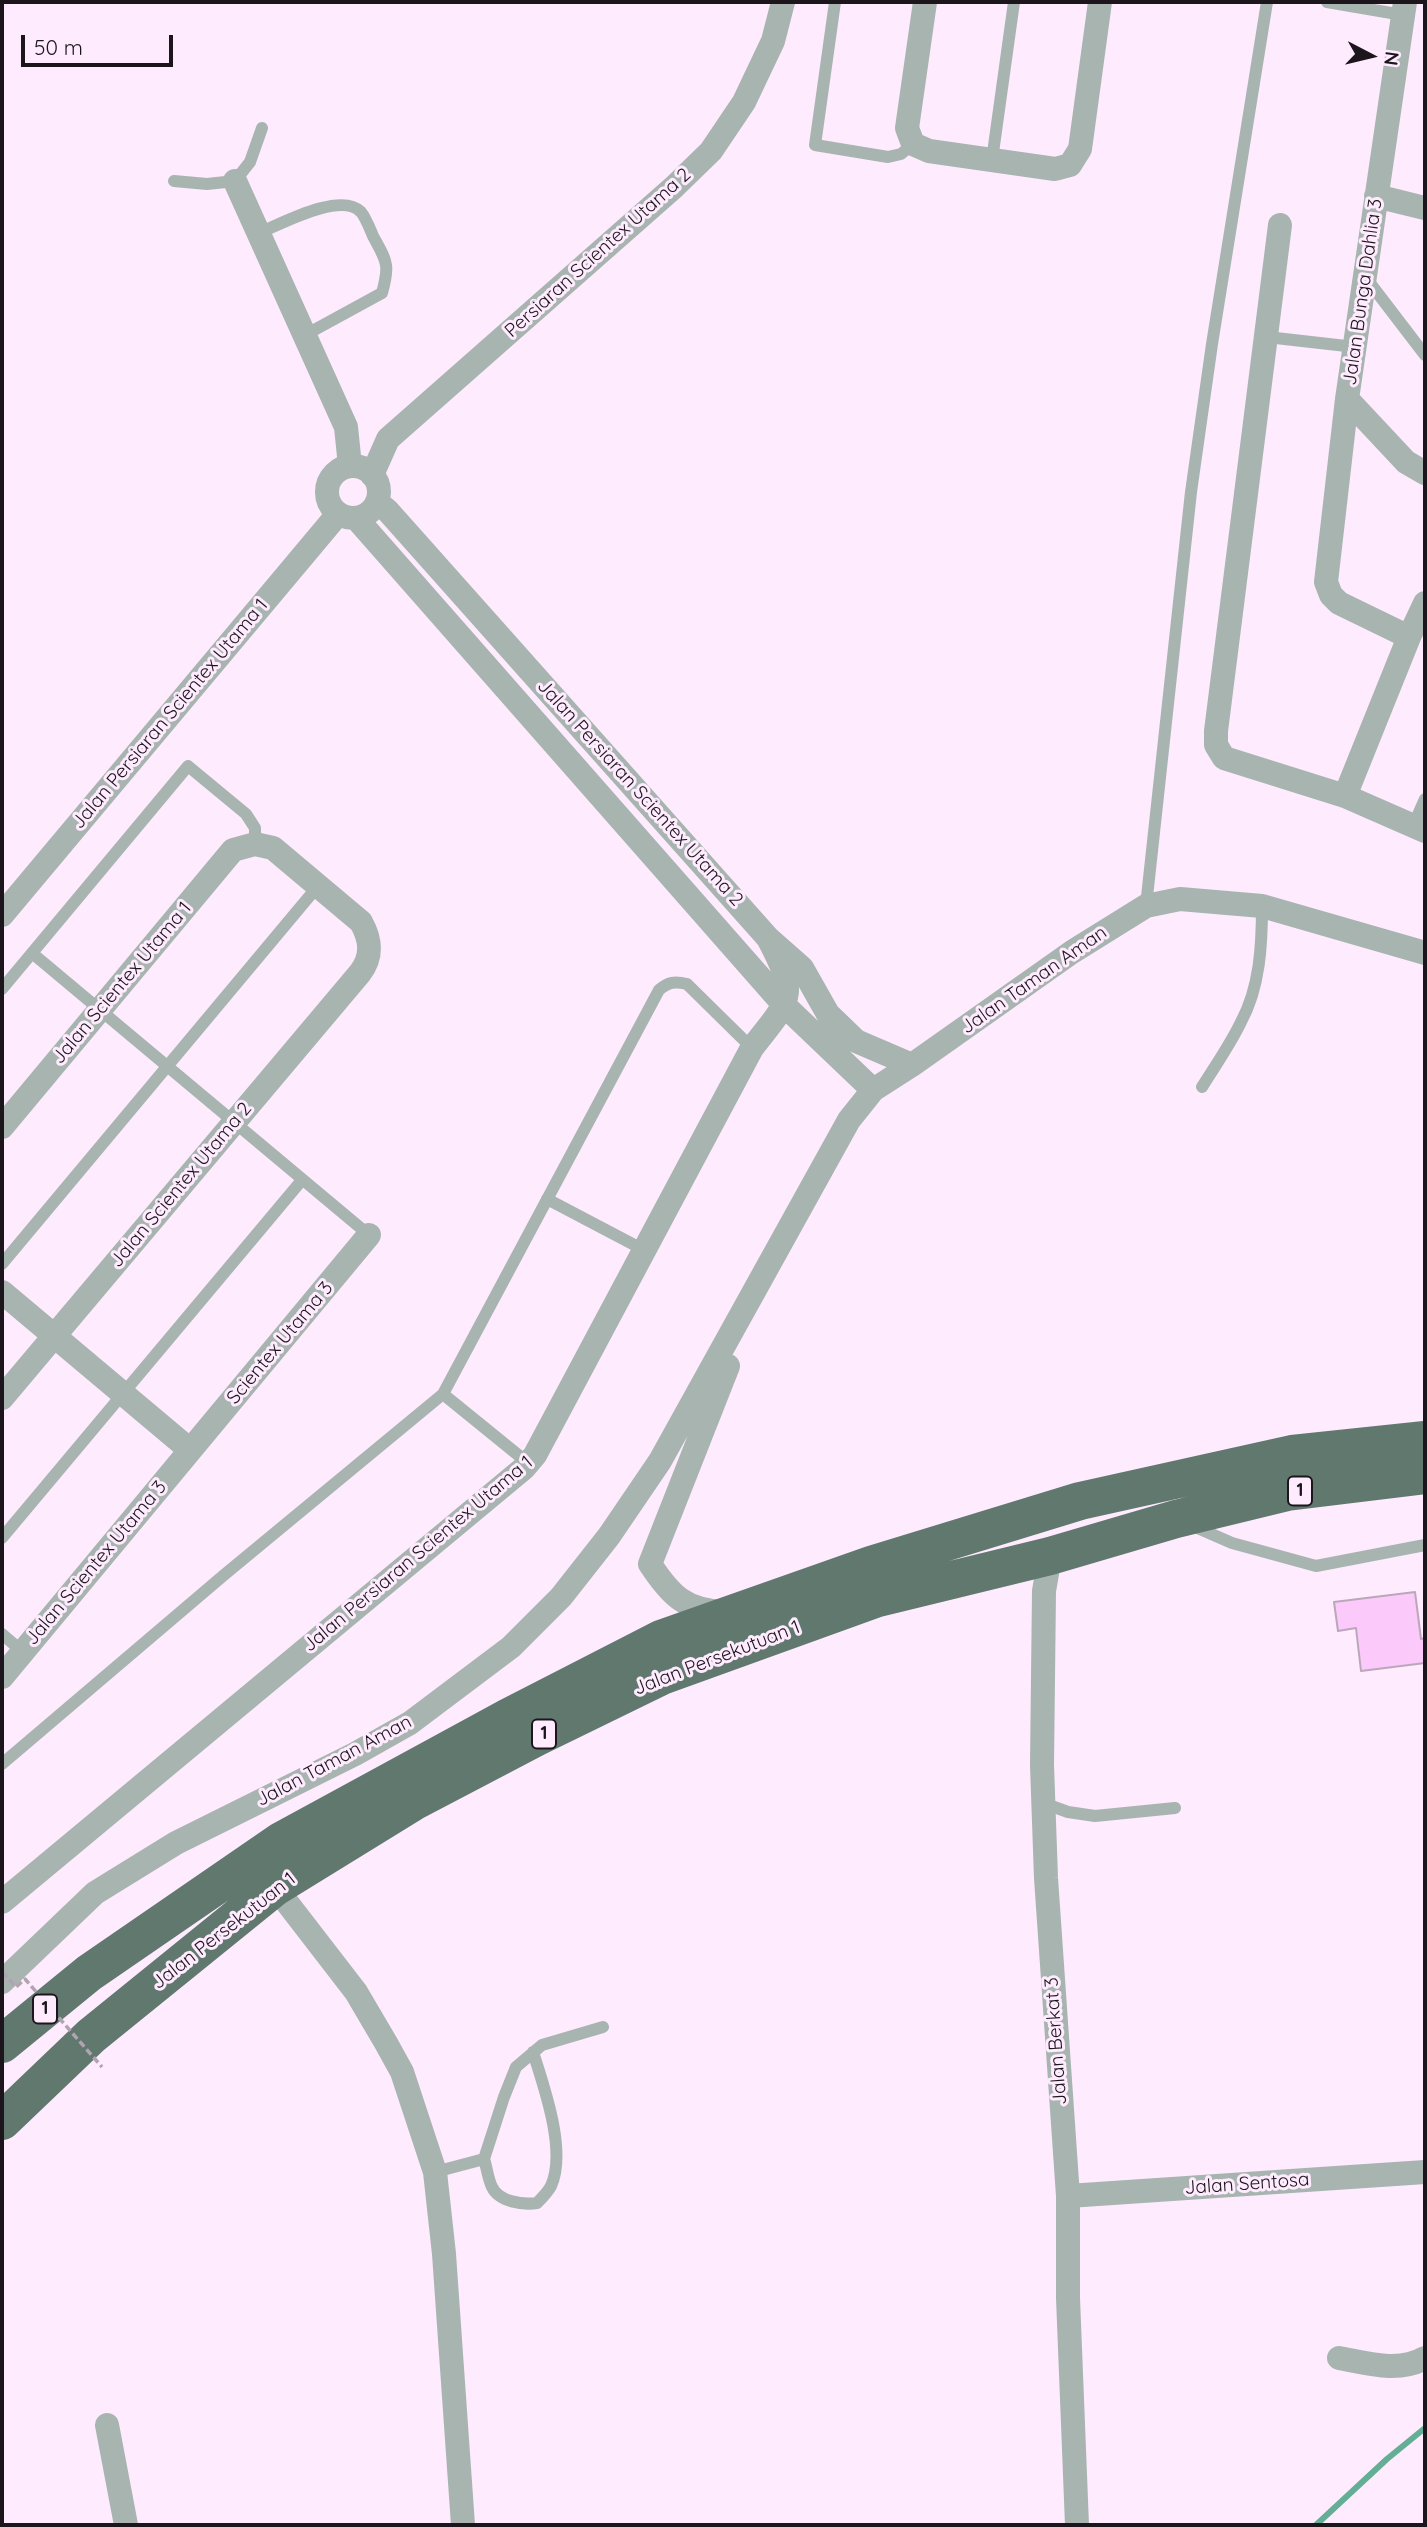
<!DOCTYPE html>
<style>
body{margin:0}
#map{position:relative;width:1427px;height:2527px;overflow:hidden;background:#feebfe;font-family:Quicksand,sans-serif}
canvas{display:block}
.frame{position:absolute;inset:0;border:4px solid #1c161c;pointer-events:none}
.north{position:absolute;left:1336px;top:21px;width:70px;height:70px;-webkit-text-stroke:5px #feebfe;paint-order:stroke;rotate:97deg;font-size:19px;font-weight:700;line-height:28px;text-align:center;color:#1c161c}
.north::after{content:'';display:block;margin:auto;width:24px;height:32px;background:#1c161c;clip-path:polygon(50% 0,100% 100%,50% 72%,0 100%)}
.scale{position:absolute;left:21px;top:35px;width:152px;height:32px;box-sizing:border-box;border:4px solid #1c161c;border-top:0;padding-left:9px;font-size:21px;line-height:24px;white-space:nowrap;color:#1c161c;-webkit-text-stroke:5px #feebfe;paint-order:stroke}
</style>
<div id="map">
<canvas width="1427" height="2527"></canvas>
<div class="frame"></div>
<div class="north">N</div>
<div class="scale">50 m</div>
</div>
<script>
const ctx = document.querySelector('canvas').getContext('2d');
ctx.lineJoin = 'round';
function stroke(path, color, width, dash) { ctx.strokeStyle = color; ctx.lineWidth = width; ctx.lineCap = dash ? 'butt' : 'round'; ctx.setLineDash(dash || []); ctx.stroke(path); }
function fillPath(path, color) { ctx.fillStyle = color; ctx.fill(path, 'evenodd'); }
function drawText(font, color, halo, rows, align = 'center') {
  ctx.font = font + ' Quicksand,sans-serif'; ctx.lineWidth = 6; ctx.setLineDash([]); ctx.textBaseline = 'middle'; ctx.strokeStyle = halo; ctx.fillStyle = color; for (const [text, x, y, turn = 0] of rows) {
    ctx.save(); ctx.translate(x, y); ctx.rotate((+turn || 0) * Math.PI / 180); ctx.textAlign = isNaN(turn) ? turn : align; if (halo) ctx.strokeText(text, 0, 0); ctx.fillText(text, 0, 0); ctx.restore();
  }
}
stroke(new Path2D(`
 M1316 2525 1387 2459 1425 2428`), '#63ae94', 6);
const building = new Path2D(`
 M1415 1592 1421 1639 1425 1638V1663L1361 1671 1356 1628 1338 1631 1334 1602Z`);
fillPath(building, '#fbcafa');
stroke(building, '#baa8ba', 2);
stroke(new Path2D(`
 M835 2 815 145 888 157 901 154 913 144
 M1327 2 1403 15
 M992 160 1014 2
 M174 181 207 184 235 181 250 162 262 128
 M259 233C281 224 341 191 361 212 366 218 370 229 373 236 387 262 390 264 382 293L305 335
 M1366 278 1425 355
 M1267 337 1355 347
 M1413 826 1425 799
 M1146 906 1191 492 1212 344 1267 2
 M32 953 369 1235
 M2 989 188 766 246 814 255 828V844
 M1202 1087C1215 1066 1230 1045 1241 1022 1260 987 1262 945 1262 906
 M547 1199 644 1250
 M2 1264 318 886
 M443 1394 528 1463
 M1193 1526 1232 1543 1316 1566 1425 1545
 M2 1538 302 1180
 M2 1634 23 1652
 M2 1764 224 1575 443 1394 659 990C668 982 675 981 687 984L752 1048
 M1043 1803 1068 1812 1095 1816 1175 1808
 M484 2159C487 2168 488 2179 492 2187 499 2202 523 2205 537 2203 542 2198 548 2192 551 2186 567 2151 544 2087 533 2052
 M435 2172 484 2159 504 2097 516 2067 542 2045 603 2027`), '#a8b4af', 12);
stroke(new Path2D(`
 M925 2 907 128 913 144 929 151 1055 169 1070 165 1080 149 1100 2
 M1405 2 1347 399 1326 582 1331 595 1339 603 1409 637
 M235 181 346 427 350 466
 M1376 196 1425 208
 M1280 225 1216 731V745L1224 758 1345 796 1425 831
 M1347 399 1406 462 1425 473
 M327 492a26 26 0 1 1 52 0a26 26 0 1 1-52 0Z
 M372 475 388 439 674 187 711 151 744 102 773 41 783 2
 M377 502 387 510 768 938 802 968 828 1014 856 1041 912 1065
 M356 518 785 1006 873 1090
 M1345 796 1409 637 1425 603
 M2 915 338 514
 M2 1127 233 850 255 844 273 848 361 922C371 940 373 956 360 973L2 1398
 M2 1292 190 1450
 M1050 1556 1044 1591 1042 1765 1046 1878 1068 2196V2298L1077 2525
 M724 1612C685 1610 671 1596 650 1564L728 1366
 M2 1677 369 1235
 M275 1887 356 1992 386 2043 402 2072 435 2172 444 2254 463 2525
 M2 1902 524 1468 535 1455 752 1048C791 998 799 997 768 938
 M2 1982 95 1893 176 1843 355 1754 410 1723 511 1647 561 1597 609 1536 660 1461 849 1120 873 1090 912 1065 1072 952 1146 906 1180 899 1262 906 1425 953
 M1068 2196 1425 2172
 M1339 2358C1367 2363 1399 2373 1425 2358
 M107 2425 126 2525`), '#a8b4af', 24);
stroke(new Path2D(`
 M2 2044 89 1973 281 1841 507 1718 661 1639 871 1565 1080 1501 1292 1454 1425 1440
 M2 2121 91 2036 275 1887 413 1802 537 1737 662 1676 878 1598 1050 1556 1176 1519 1287 1492 1425 1475`), '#60786e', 38);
stroke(new Path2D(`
 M2 1972 16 1987 25 1979 102 2067`), '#b1a3b1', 3.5, [7, 3.5]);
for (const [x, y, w] of [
 [1300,1491,24],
 [544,1734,24],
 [45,2009,24]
]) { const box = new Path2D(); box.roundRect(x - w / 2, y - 14.5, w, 29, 5); ctx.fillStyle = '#feebfe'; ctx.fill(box); stroke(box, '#1c161c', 2); }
drawText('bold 18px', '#1c161c', null, [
 ["1",1300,1491],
 ["1",544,1734],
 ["1",45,2009]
]);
drawText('19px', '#1c161c', '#feebfe', [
 ["Persiaran Scientex Utama 2",598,253,-42],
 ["Jalan Bunga Dahlia 3",1363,292,-82],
 ["Jalan Persiaran Scientex Utama 1",170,714,-50],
 ["Jalan Persiaran Scientex Utama 2",640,793,48],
 ["Jalan Taman Aman",1034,980,-35],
 ["Jalan Scientex Utama 1",122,983,-50],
 ["Jalan Scientex Utama 2",181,1185,-50],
 ["Scientex Utama 3",280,1343,-50],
 ["Jalan Persiaran Scientex Utama 1",418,1554,-40],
 ["Jalan Scientex Utama 3",96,1563,-50],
 ["Jalan Persekutuan 1",717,1658,-21],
 ["Jalan Taman Aman",334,1761,-28],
 ["Jalan Persekutuan 1",224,1931,-38],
 ["Jalan Berkat 3",1056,2041,-94],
 ["Jalan Sentosa",1247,2184,-4]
]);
</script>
